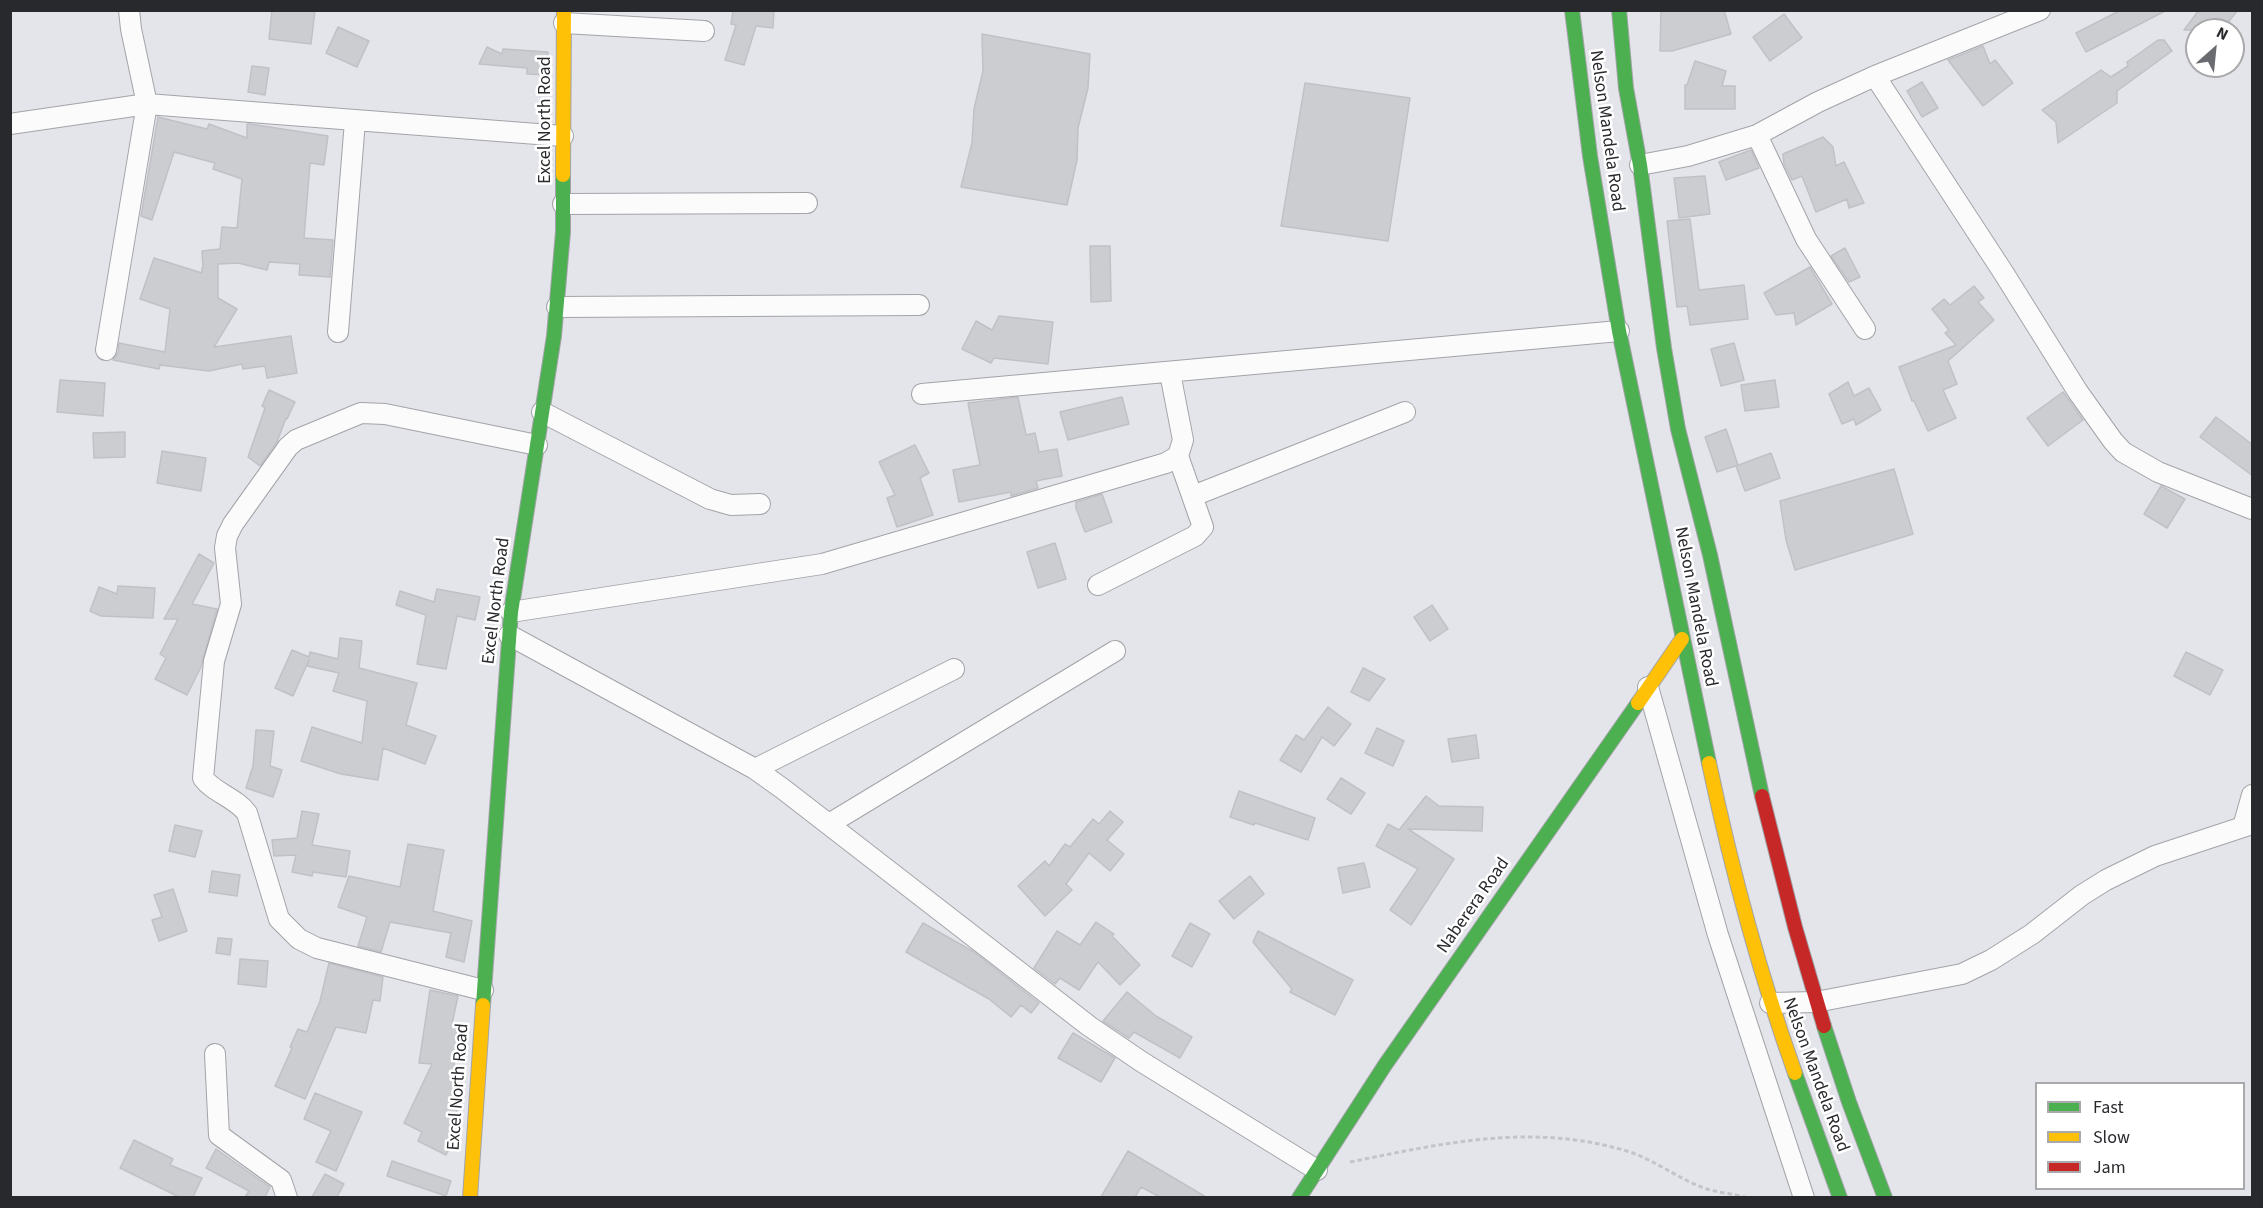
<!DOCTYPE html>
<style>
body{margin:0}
#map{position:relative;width:2263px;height:1208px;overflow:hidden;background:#e4e5eb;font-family:"Source Sans 3",sans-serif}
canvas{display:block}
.frame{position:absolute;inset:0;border:12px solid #28292d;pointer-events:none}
.legend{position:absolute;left:2035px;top:1082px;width:210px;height:108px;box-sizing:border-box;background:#fff;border:2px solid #a9a9ab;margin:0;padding:8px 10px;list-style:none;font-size:18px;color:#28292d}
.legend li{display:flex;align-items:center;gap:12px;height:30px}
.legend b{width:30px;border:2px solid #a9a9ab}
.north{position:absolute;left:2185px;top:18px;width:60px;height:60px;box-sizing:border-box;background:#fff;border:2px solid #a9a9ab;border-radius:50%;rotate:27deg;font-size:16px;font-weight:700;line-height:24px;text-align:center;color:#28292d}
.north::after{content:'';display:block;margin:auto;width:21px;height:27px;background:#6a6b70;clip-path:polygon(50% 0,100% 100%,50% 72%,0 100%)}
</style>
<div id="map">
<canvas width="2263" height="1208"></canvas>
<div class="frame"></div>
<ul class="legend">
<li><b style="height:8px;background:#4caf50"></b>Fast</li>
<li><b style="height:8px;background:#ffc107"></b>Slow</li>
<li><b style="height:8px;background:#c62828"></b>Jam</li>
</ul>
<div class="north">N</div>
</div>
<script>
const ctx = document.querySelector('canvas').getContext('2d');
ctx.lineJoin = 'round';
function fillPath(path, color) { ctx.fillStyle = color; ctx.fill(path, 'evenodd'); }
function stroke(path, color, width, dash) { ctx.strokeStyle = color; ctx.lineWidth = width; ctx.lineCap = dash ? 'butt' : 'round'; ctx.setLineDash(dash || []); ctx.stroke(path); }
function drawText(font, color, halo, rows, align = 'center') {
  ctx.font = font + ' "Source Sans 3",sans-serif'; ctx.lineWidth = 5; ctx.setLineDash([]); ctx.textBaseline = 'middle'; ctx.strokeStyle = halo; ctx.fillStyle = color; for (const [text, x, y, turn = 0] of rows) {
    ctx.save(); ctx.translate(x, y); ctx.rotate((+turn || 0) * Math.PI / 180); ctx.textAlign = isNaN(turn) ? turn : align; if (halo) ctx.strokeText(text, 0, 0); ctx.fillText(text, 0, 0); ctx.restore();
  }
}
const building = new Path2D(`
 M272 10H315L311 44 269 39Z
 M733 10H774L773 28 756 26 744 65 725 60 736 25 731 24Z
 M1661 10H1724L1731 34 1672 51H1660Z
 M2121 10H2167L2086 52 2076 33Z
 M2199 10H2238L2222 30H2184Z
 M1784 14 1802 38 1770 61 1753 37Z
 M338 27 369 41 357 67 326 53Z
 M982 34 1090 54 1088 88 1078 128 1077 160 1067 205 961 187 972 143 974 109 983 71Z
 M2158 40H2164L2172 51 2117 91V103L2058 143 2056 122 2042 110 2101 70 2111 77 2128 66 2127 62Z
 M1983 46 1990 64 1995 60 2013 83 1983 106 1948 60Z
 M487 47 502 54 503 49 548 52V75L527 74V68L479 64Z
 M1695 61 1726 71 1722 86H1735V109H1685V85H1687Z
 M252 66 269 68 265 95 248 92Z
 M1922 82 1938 108 1922 117 1907 91Z
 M1305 83 1410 98 1388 241 1281 226Z
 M158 117 207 129 209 124 247 138V124H250L328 136 324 165 310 163 304 238 333 240 330 277 299 275 300 264 269 262 267 270 238 263 218 264V298L237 309 214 347 291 336 297 373 267 378 265 366 243 369 242 364 209 371 160 365 159 369 113 360 118 353 119 343 165 352 170 309 140 299 154 258 202 273V268H203L202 251 220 249 222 227 237 228 242 179 213 169 215 163 174 152 152 220 141 216Z
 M1823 137 1833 147 1836 166 1844 162 1864 203 1849 208 1847 199 1816 212 1802 176 1792 180 1784 164 1783 154Z
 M1751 150 1759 168 1726 180 1719 162Z
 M1705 176 1710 214 1679 218 1674 178Z
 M1690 219 1699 290 1744 285 1748 319 1690 325 1687 306 1677 307 1667 221Z
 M1090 246H1110L1111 301 1091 302Z
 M1845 248 1860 277 1849 282 1831 256Z
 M1810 267 1832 304 1796 325 1794 313 1776 315 1764 293Z
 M1974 286 1984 298 1978 302 1994 320 1948 361 1957 384 1943 390 1956 418 1928 431 1914 401H1912L1899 367 1956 345 1945 333 1949 330 1932 309 1944 299 1950 305Z
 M999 316 1053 322 1048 364 994 358 991 363 962 349 976 321 992 330Z
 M1734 343 1744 380 1721 386 1711 349Z
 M60 380 105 383 103 416 57 412Z
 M1775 380 1779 407 1745 411 1741 385Z
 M1848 382 1854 396 1869 388 1881 410 1856 425 1854 419 1842 424 1829 394Z
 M269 390 295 402 287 419 286 418 277 442 260 466 248 457 265 408 262 406Z
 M2063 392 2083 420 2048 446 2027 418Z
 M1018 397 1026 435 1035 433 1039 452 1057 449 1062 476 1036 481 1038 488 1011 496V492L959 502 953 470 980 465 968 403Z
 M1122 397 1129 424 1068 440 1060 412Z
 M2216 417 2253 445V476L2200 437Z
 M1726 429 1738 465 1717 472 1705 437Z
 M125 432V457L94 458 93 433Z
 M915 445 929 473 920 478 933 515 897 527 887 498 895 495 879 462Z
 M162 451 206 458 201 491 157 483Z
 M1771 453 1780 478 1745 491 1736 466Z
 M1894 469 1913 534 1795 570 1786 540 1780 501Z
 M2161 486 2185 499 2167 528 2144 514Z
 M1102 494 1112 522 1085 532 1076 508V502Z
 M1055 543 1066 579 1038 588 1027 552Z
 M199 554 214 563 192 604 217 609 201 667 187 695 155 679 166 658 160 654 178 619H164Z
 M118 586 155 588 153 618 101 616 90 611 99 587 117 594Z
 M437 589 480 597 475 620 457 616 446 669 417 664 426 615 396 605 400 591 434 602Z
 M1432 605 1448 629 1430 641 1414 617Z
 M340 638 362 641 359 668 417 683 406 725 436 736 425 764 383 748 378 780 341 774 301 761 312 727 362 743 367 701 333 691 339 673 307 666 309 660 293 696 275 688 292 650 309 657 310 652 338 659Z
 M2186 652 2223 670 2210 695 2174 676Z
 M1363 668 1385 679 1369 701 1351 692Z
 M1328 707 1351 724 1334 746 1322 737 1301 772 1280 760 1296 735 1304 740Z
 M1377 728 1404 741 1393 766 1365 753Z
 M256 730 274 731 270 766 282 770 273 797 246 788 253 766Z
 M1476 735 1479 758 1452 762 1448 739Z
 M1341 778 1365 793 1351 814 1327 799Z
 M1239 791 1315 818 1308 840 1255 823 1254 825 1230 817Z
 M1426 796 1439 806 1483 807 1482 831 1408 829 1454 859 1411 925 1390 910 1418 869 1376 846 1388 824 1399 830Z
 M302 811 319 814 312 845 350 851 346 877 313 872 312 876 292 872 296 855 274 856 272 840 297 838Z
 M1110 811 1123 822 1107 840 1124 854 1110 871 1089 853 1066 884 1072 890 1045 916 1018 886 1045 861 1049 866 1065 844 1070 847 1093 819 1099 824Z
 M175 825 202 831 195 857 169 851Z
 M408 844 444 850 433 911 472 921 464 962 446 957 451 933 390 922 381 952 358 946 367 917 338 907 349 876 400 887Z
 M1364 863 1370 887 1343 893 1338 868Z
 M212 871 240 875 237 896 209 892Z
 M1250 876 1264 894 1234 919 1219 901Z
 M173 889 187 931 159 941 152 920 162 917 154 895Z
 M1096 922 1114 934 1112 936 1140 965 1120 985 1098 962 1079 990 1060 978 1055 984 1034 968 1057 931 1080 945Z
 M923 923 974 952 1039 1003 1031 1013 1021 1005 1011 1017 989 999 906 952Z
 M1190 923 1210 934 1192 967 1172 956Z
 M1258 931 1353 980 1335 1015 1290 992 1292 989 1253 942Z
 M218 938 232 939 230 955 216 953Z
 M240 959 268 961 266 987 238 984Z
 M329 963 383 977 380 1001 373 1000 366 1033 336 1027 305 1099 275 1086 292 1048 290 1047 298 1029 307 1032 320 1001Z
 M430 990 458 996 452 1024 459 1025 452 1081 462 1082 450 1147 446 1155 418 1141 422 1132 404 1123 432 1064 419 1063Z
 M1127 992 1156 1016 1192 1037 1180 1058 1134 1032 1129 1038 1103 1021Z
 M1073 1033 1115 1058 1101 1082 1058 1058Z
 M315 1093 362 1112 336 1171 316 1162 331 1131 304 1119Z
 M134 1140 173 1159 170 1165 202 1178 193 1197H179L120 1168Z
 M216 1149 270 1187 265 1197H245L249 1191 206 1168Z
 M1128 1151 1206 1197H1160L1141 1187 1135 1197H1101Z
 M392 1161 451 1181 446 1196 387 1176Z
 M325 1174 344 1184 337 1197H312Z`);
fillPath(building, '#cccdd1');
stroke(building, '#c0c1c6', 1.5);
const street = new Path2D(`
 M564 23 704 31
 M1875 76 2003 272 2078 392 2113 441 2123 452 2158 472 2252 509
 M10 124 147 104 563 136
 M1757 135 1806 239 1865 329
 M1640 165 1688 156 1757 135 1818 102 1875 76 2040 10
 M563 204 807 203
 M557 307 919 305
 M338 332 355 121
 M106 350 147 104 131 29 129 10
 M922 394 1619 331
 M542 412 710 499 731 505 760 504
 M1193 496 1405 412
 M1098 585 1195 536 1203 527 1178 456
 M511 612 822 564 1166 463 1178 456 1183 440 1170 373
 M509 635 755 769 783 789 1089 1026 1142 1062 1317 1170
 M1648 687 1718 935 1804 1198
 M755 769 954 669
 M829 824 1115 651
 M2243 827 2252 795
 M483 990 317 948 299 939 279 919 247 813C235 797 214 793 203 778L214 661 231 604 225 548 227 536 233 524 288 447 296 440 361 413 385 414 537 445
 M1770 1003 1816 1002 1962 974 1991 960 2032 934 2082 895 2106 880 2155 856 2252 824
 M215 1054 219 1135 281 1180 287 1198`);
const fast = new Path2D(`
 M1572 10 1590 156 1619 331 1709 763
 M1619 10 1626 88 1640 165 1664 348 1678 429 1710 555 1762 796
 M483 1005 511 612 554 336 563 232V175
 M1824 1026 1849 1102 1885 1198
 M1795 1073 1840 1198
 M1299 1198 1385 1065 1638 703`);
const slow = new Path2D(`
 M563 175 564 10
 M1638 703 1682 639
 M1709 763C1731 867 1759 972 1795 1073
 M470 1198 483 1005`);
const jam = new Path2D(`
 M1762 796 1795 927 1824 1026`);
stroke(street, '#a3a4a8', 22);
stroke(fast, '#a3a4a8', 16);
stroke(slow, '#a3a4a8', 16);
stroke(jam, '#a3a4a8', 16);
stroke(new Path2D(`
 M1350 1162C1445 1143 1534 1122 1630 1152 1656 1161 1679 1179 1704 1188 1718 1193 1735 1194 1749 1198`), '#c4c4c7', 3, [4.5, 3]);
stroke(street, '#fbfbfc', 20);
stroke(fast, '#4caf50', 14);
stroke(slow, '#ffc107', 14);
stroke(jam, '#c62828', 14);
drawText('18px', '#28292d', '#fff', [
 ["Excel North Road",546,120,-90],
 ["Nelson Mandela Road",1606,131,82],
 ["Excel North Road",497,601,-83],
 ["Nelson Mandela Road",1695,607,79],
 ["Naberera Road",1474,906,-55],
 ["Nelson Mandela Road",1815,1075,70],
 ["Excel North Road",459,1087,-86]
]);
</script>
